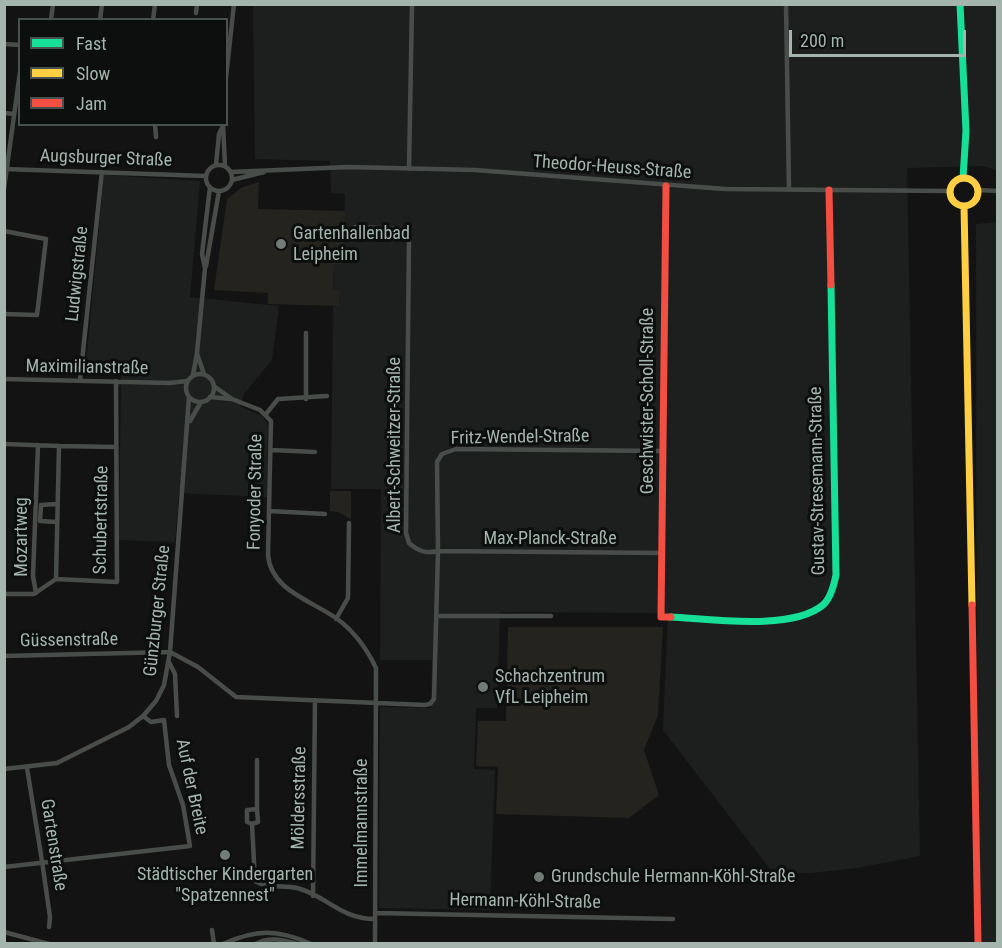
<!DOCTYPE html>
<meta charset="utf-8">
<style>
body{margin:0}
#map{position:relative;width:1002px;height:948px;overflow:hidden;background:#131313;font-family:"Roboto Condensed",sans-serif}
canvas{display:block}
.frame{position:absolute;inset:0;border:6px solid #a3b5ac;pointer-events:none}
.legend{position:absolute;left:18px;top:18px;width:210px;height:108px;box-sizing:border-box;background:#0d0f0f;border:2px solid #49514e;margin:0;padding:8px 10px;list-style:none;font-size:18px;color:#a3b5ac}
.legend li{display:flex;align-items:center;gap:12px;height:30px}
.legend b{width:30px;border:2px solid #49514e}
.scale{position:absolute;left:789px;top:30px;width:177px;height:27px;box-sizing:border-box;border:3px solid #a3b5ac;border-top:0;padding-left:8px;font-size:18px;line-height:21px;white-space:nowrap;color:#a3b5ac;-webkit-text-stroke:4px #0d0f0f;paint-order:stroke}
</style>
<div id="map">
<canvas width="1002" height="948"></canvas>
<div class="frame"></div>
<ul class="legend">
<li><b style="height:8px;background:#16e098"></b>Fast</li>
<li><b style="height:8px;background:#ffcf43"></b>Slow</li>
<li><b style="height:8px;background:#f24e42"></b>Jam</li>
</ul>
<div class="scale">200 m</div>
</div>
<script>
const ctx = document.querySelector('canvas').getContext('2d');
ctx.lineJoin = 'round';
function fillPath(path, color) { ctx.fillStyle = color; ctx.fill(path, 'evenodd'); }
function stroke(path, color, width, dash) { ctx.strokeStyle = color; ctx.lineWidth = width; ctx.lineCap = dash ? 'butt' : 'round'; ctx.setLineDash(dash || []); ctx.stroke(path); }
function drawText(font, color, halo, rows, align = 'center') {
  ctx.font = font + ' "Roboto Condensed",sans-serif'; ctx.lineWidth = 6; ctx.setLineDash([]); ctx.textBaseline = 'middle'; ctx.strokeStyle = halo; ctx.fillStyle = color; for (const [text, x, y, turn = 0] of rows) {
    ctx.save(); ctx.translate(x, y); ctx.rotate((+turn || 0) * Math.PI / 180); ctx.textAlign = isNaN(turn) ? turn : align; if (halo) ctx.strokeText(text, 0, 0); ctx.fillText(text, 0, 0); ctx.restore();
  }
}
fillPath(new Path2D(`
 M253 5H997V170L982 166 907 168 920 856 857 868 811 873H773L663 730 668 613 500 612 497 708H476L474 769 495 770 490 910 379 908 380 707 431 708 432 660H380L381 489H331L333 306 339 305 340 290H333L334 264H343L345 194 331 193 330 161 255 159Z
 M104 175 200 181 190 297 279 306 272 360 244 394 240 406 263 417 268 424 267 497 179 493 175 542 119 540 121 376 85 375Z
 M997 222V944L977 943 976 224Z`), '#1d1f1f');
fillPath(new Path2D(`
 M259 182 258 209 345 211 343 264H334L333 290H340L339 306 268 304V293L214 290 227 199 241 188Z
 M330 491H351V519L338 512 330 511Z
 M508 627H663L658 715 644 750 659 795 629 818 496 814 498 767 476 766 478 721H506Z`), '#24231d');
stroke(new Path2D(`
 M786 4 789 190
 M196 13 197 4
 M51 20 53 4
 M100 20 102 4
 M153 20 155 4
 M4 44 20 45
 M226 77 234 4
 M4 113 14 114
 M155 124 156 137
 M223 124 225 166
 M206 178a13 13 0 1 1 26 0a13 13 0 1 1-26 0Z
 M216 165 219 134 223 126
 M4 169 206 176
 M409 169 412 4
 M231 172 348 167 475 170 725 189 950 191
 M232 180 264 172
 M4 189 20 72
 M978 190 998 191
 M4 231 46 239 37 315 4 314
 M206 266 219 191
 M197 354 204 374
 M186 388a14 14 0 1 1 28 0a14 14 0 1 1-28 0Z
 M193 375 197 353 205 268 202 254 210 187
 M4 379 169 383 188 381
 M80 380 102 171
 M215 387 232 399 260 410 271 421 268 555C271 590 310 600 336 618 354 631 367 649 376 668L375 944
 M210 397 232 399
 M306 399V333
 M266 414 278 399 327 396
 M190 421 201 402
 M4 444 59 446 56 579
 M59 446 116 447
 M272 450 315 452
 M270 511 325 514
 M57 522 40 521 41 505 57 504
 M662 553 438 551 437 462 442 454 456 449 663 451
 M36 593 33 576 38 445
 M4 594H34L56 579 117 582 116 381
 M436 616H551
 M336 619 348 598 349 523
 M170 652 198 667 236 697 425 705 430 704 434 699 438 551C426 554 418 551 409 543L406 533 409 237 402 229 355 227
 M4 656 170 652
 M169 662 175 674 177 716
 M257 760V809L247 810V822L252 824 255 881C268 889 282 885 297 888 326 895 340 919 375 919
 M27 768 42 861 50 917 49 927
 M4 769 57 763 129 727 143 716 156 701 164 685 170 652 189 397
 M252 824 258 822 257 809
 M4 867 190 846 183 805 169 765 164 720 151 722 143 716
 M313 896 315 700
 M375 913 673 919
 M212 930 214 944
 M4 932 49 944
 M223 944C256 929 278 929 311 944
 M256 944C269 936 284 940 297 944`), '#494d4a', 4.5);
stroke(new Path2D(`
 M960 4 966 131 963 178
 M671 617C710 619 792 631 823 605 831 598 834 585 836 575L831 285`), '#16e098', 7);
stroke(new Path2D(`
 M950 192a14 14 0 1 1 28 0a14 14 0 1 1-28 0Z
 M964 206 972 605`), '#ffcf43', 7);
stroke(new Path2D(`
 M666 186 661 617H671
 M829 190 831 285
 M972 605 978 944`), '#f24e42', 7);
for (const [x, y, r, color] of [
 [281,244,6,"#717c76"],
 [483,687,6,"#717c76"],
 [225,855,6,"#717c76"],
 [539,877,6,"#717c76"]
]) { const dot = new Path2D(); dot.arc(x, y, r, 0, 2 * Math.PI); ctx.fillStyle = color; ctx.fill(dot); stroke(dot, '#0d0f0f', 2); }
drawText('18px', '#a3b5ac', '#0d0f0f', [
 ["Augsburger Straße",106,159,2],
 ["Theodor-Heuss-Straße",612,168,4],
 ["Ludwigstraße",78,274,-84],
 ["Maximilianstraße",87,368,1],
 ["Geschwister-Scholl-Straße",648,401,-90],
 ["Fritz-Wendel-Straße",520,438,-1],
 ["Albert-Schweitzer-Straße",395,445,-90],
 ["Gustav-Stresemann-Straße",818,481,-91],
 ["Fonyoder Straße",256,492,-89],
 ["Schubertstraße",102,520,-89],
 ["Mozartweg",22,537,-90],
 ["Max-Planck-Straße",550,539],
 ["Günzburger Straße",158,611,-84],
 ["Güssenstraße",69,641,-1],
 ["Auf der Breite",191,787,78],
 ["Möldersstraße",300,798,-89],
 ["Immelmannstraße",362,823,-90],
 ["Gartenstraße",53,845,81],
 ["Hermann-Köhl-Straße",525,902,1]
]);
drawText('18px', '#a3b5ac', '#0d0f0f', [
 ["Gartenhallenbad",293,234],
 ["Leipheim",293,255],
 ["Schachzentrum",495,677],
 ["VfL Leipheim",495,698],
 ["Städtischer Kindergarten",225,875,"center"],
 ["\"Spatzennest\"",225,896,"center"],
 ["Grundschule Hermann-Köhl-Straße",551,877]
], 'left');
</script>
